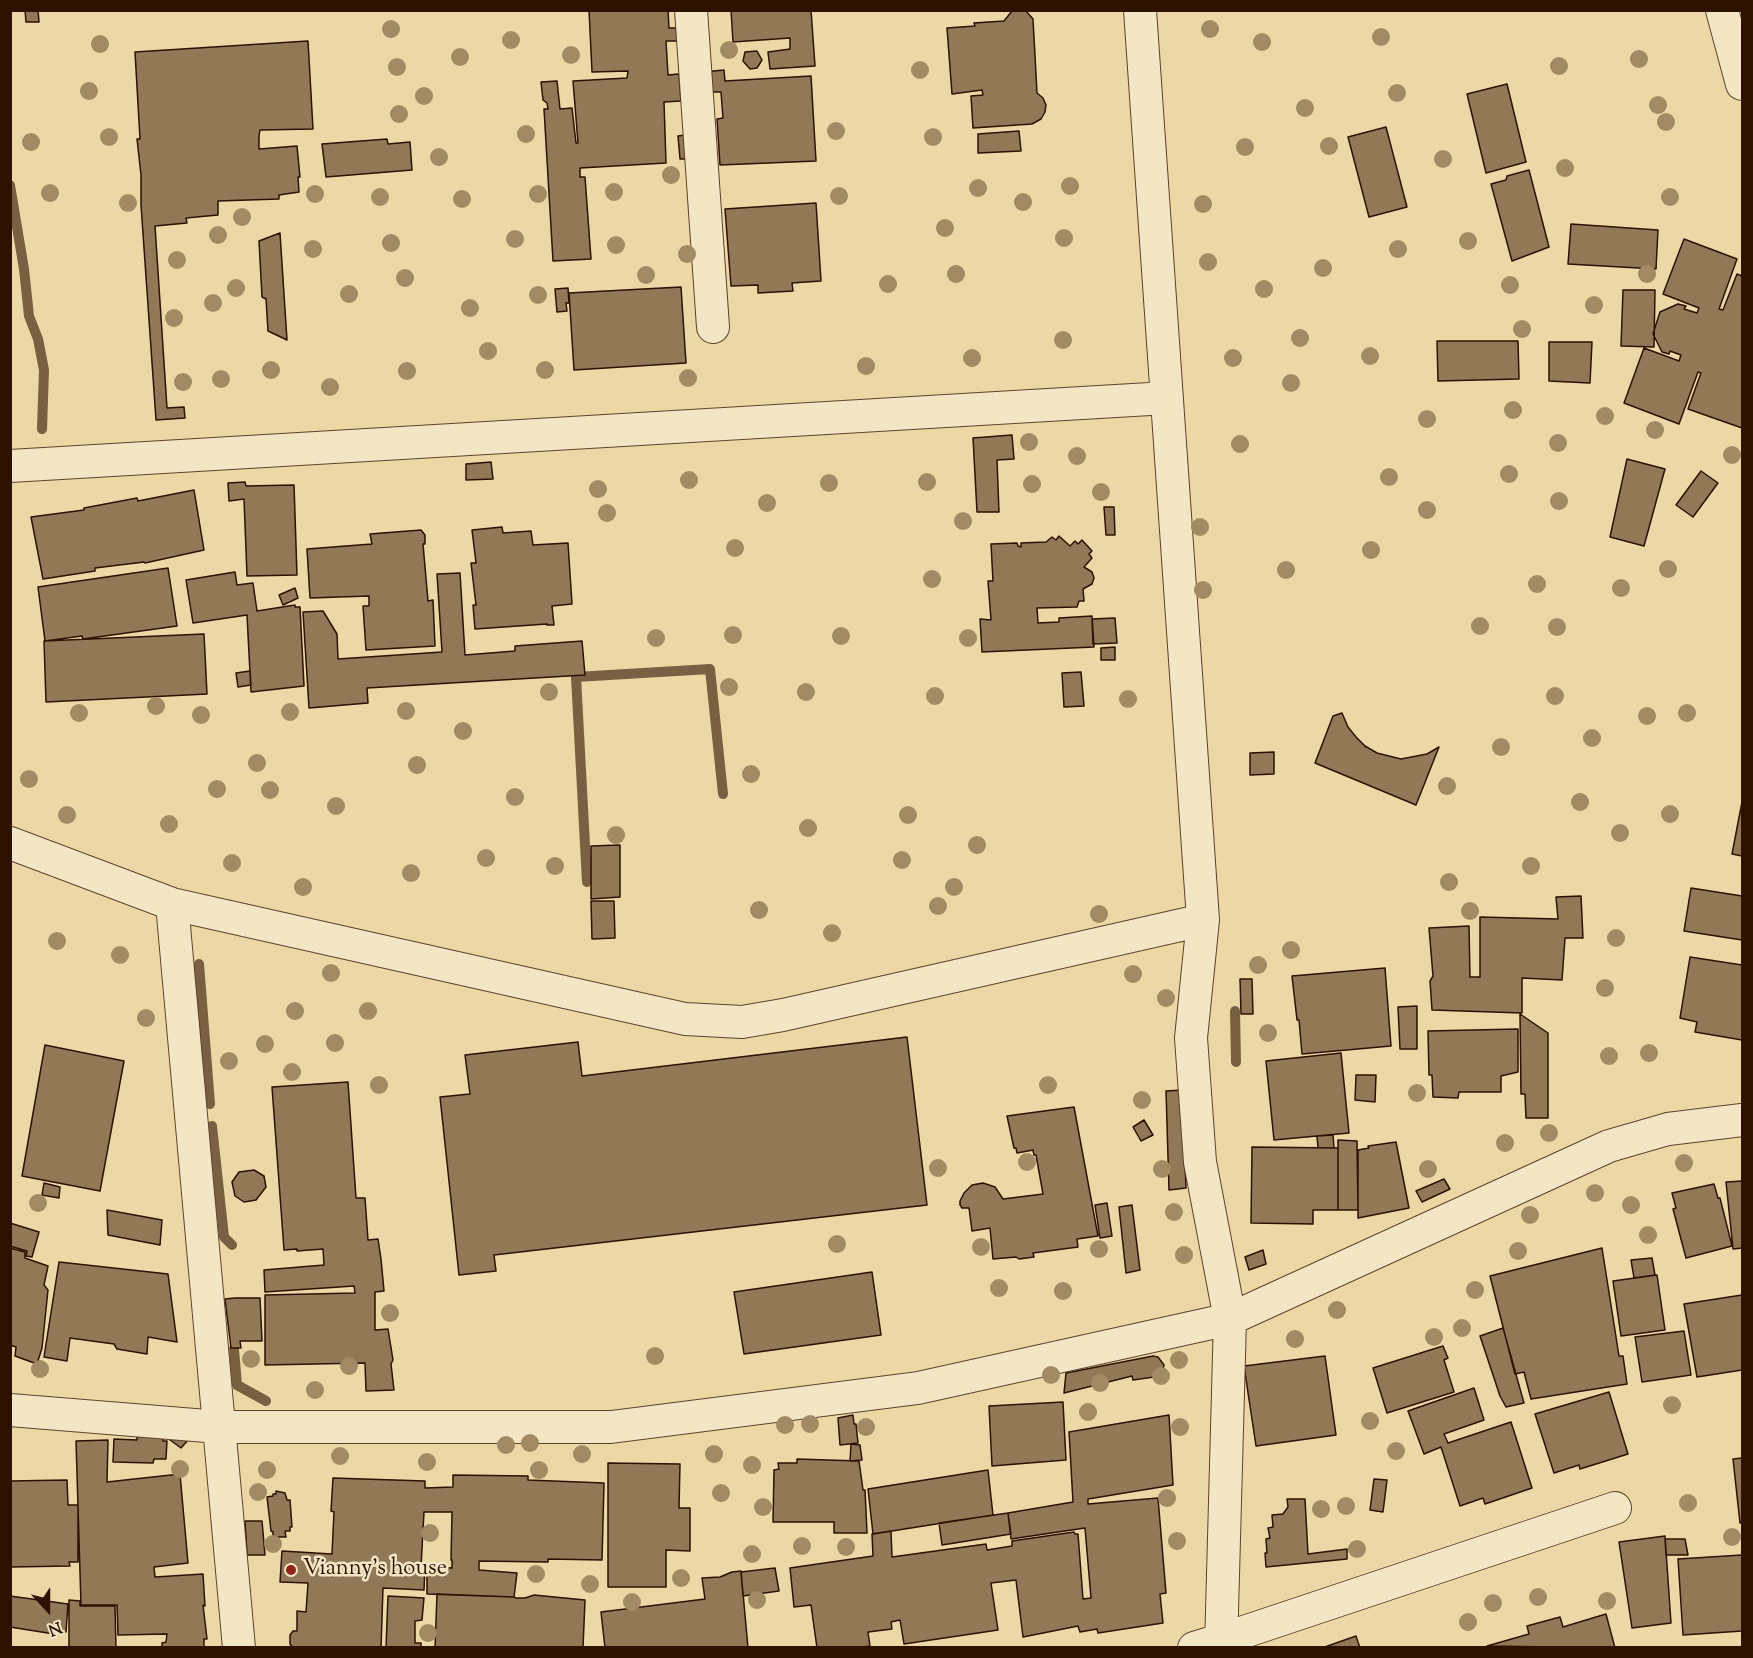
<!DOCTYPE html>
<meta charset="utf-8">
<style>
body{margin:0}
#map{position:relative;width:1753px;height:1658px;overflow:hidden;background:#ecd8a6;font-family:"Sorts Mill Goudy",serif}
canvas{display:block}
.frame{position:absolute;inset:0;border:12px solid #2e1100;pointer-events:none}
.north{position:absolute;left:18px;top:1580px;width:60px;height:60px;-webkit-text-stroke:4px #f3e6c5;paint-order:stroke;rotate:159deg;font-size:16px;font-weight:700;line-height:24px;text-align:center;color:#2e1100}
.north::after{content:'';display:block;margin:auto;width:21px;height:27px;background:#2e1100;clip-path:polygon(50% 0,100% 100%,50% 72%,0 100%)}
</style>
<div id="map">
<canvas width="1753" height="1658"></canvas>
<div class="frame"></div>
<div class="north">N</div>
</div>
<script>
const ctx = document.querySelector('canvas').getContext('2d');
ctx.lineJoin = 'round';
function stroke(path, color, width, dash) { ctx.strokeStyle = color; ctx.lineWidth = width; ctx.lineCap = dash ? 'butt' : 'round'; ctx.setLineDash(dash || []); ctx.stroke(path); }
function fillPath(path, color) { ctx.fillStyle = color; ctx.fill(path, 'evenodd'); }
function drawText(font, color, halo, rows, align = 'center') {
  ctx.font = font + ' "Sorts Mill Goudy",serif'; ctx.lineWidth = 5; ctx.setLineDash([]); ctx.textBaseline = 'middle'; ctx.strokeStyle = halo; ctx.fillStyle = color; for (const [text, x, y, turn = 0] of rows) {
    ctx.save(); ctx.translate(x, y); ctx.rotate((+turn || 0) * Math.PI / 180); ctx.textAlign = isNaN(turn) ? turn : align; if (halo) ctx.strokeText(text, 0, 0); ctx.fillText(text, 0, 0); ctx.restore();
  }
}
stroke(new Path2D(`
 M10 185 24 269 29 316 38 339 44 370 42 429
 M587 882 576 677 710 669 723 794
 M199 964 210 1104
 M1235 1011 1236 1062
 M212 1126 224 1237 232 1245
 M234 1349 237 1385 266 1401`), '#796042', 10);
const building = new Path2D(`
 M25 10H38L39 22H26Z
 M589 10H668L669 28H677L678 41H666L668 75 679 74 681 101 664 102 666 163 580 168V177H585L591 259 553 261 544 109H548L547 103 543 100 541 82 557 81 560 109 572 108 576 143H578L573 81 627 78 628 71 592 72Z
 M731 10H811L815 66 770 69 768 52 790 49V38L733 42Z
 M1012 11H1026L1033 19 1037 93 1043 98 1046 105 1045 112 1041 119 1032 124 973 128 971 96 983 95 982 90 952 94 947 28 975 26 974 23 1004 21Z
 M308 41 313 129 260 130 259 136V149L297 146 300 177H298L299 192 279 195V199L218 201V215L186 218 187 223 155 226 167 408 184 407 185 418 156 420 141 205V175L137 139H140L135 52Z
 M757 51 762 60 757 68 750 69 743 61 745 52Z
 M724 70 725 81 811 76 816 161 720 165 717 119 723 118 721 92H705L703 72Z
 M1507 84 1526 162 1486 173 1467 94Z
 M1386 127 1407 207 1369 217 1348 137Z
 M1019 131 1021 151 978 153V134Z
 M685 135 687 159H680L678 136Z
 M387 139 388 144 410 142 412 170 326 177 322 144Z
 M1529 170 1549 247 1512 261 1491 184 1506 180 1507 176Z
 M816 203 821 281 792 283 793 291 758 293V285L731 286 725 209Z
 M1571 224 1658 230 1656 269 1568 264Z
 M280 233 287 340 268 331 266 299 262 297 259 241Z
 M1684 239 1737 259 1719 309 1723 310 1737 274 1742 276V428L1688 409 1701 373 1698 372 1679 424 1624 403 1644 348 1679 361 1681 355 1670 351 1669 354 1662 352 1653 334 1660 312 1678 304 1686 306 1684 309 1697 313 1699 308 1663 294Z
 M681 287 686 363 574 370 569 293Z
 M568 288 569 303H566L567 311 557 312 555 289Z
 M1623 290H1655L1654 347 1621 346Z
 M1437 341H1518L1519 379 1438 381Z
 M1549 342H1592L1590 383 1549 381Z
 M1012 435 1014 459 997 460 999 512H977L973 438Z
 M1627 459 1665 469 1644 546 1610 537Z
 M491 462 493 479 466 480V464Z
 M1701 471 1718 483 1693 517 1676 505Z
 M245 482 246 486 294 485 297 575 247 576 244 499 229 501 228 483Z
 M194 490 204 550 145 563 144 562 95 568V571L43 579 31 517 84 510V508L137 498 138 501Z
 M1104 507H1114L1115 535H1106Z
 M502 527 503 533 531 531 533 545 568 543 572 604 552 606 554 625H547V624L475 629 473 605H476L471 563H476L472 530Z
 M421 530 425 535V544H423L428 601 433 600 435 646 366 650 363 606H369V596L310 598 307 549 372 544 370 534Z
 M1059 536 1070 546 1075 541 1078 544 1082 540 1092 551 1089 554 1092 558 1084 567 1092 572 1094 578 1092 584 1083 589 1084 601H1079L1077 607 1037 608 1038 623 1059 622V618L1092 616 1094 647 982 652 980 619 991 620 988 581H993L991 544 1017 543 1018 546 1021 547V543L1046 542 1052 537 1056 540Z
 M168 568 177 626 83 639 82 636 45 641 38 587Z
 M235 572 237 585 253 583 257 611 295 605V607H300L304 686 251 692 247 615 193 623 186 580Z
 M460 573 465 655 515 651V646L582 641 585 675 367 688 368 703 309 708 303 612 323 611 337 634 338 659 442 652 437 574Z
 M295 588 298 598 283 605 279 595Z
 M1115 618 1117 643 1093 644 1092 619Z
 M204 634 207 694 46 702 44 641Z
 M1115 647V660H1101V648Z
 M250 671 251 685 238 687 236 673Z
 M1081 672 1084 706 1064 707 1062 673Z
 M1342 713 1348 727 1356 737 1365 746 1377 753 1401 759 1427 754 1439 747 1416 805 1315 763 1333 716Z
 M1274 752V774L1250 775V753Z
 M1742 802V856L1732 854Z
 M620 845V897L591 899V846Z
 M1691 888 1742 896V940L1684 931Z
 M1581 896 1583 938H1565L1562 980 1522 978V1013L1432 1010 1430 981 1433 976 1429 928 1469 926 1470 977H1480V917L1558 919 1556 897Z
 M591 901H614L615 938 592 939Z
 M1690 957 1742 965V1040L1695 1032 1697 1022 1680 1018Z
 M1385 968 1391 1046 1302 1054 1299 1020H1297L1292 976Z
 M1240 979H1252L1253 1014H1241Z
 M1417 1006V1049H1400L1398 1007Z
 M1520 1014 1548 1033V1118H1526L1525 1094H1521Z
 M1518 1029V1072L1501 1076V1092H1459L1458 1098 1433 1097 1432 1075H1429L1428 1031Z
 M907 1037 927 1205 494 1255 496 1271 459 1275 440 1097 470 1094 465 1055 578 1042 582 1076Z
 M45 1045 124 1061 100 1191 22 1176Z
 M1341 1053 1349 1133 1274 1140 1266 1061Z
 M1356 1075H1376L1375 1102 1355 1100Z
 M348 1082 356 1198H365L368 1240 378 1239 381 1259 384 1291 375 1292V1330L388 1329 393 1360 391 1364 394 1390 366 1391 365 1363 265 1365V1295L355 1293 354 1286 265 1292 264 1270 324 1265 323 1249 297 1251V1249L284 1250 272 1087Z
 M1182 1090 1186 1188 1169 1190 1166 1091Z
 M1074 1107 1098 1236 1077 1239 1078 1247 1033 1253 1034 1257 1019 1259 1016 1257 993 1259 990 1228 972 1231 969 1208H962L960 1205V1201L964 1193 972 1185 983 1183 995 1187 1003 1199 1043 1194 1036 1155H1034L1033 1150 1017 1153 1016 1148H1014L1007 1116Z
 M1144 1120 1153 1135 1141 1141 1133 1127Z
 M1333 1135 1334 1148H1318L1317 1136Z
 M1338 1140 1357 1141 1358 1210H1338Z
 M1396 1142 1409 1208 1358 1218V1150L1369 1148 1368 1146Z
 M1252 1147 1338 1148V1210H1313V1224L1251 1223Z
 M254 1170 264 1176 266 1187 256 1200 244 1202 235 1196 232 1182 239 1172Z
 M1444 1179 1450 1189 1422 1202 1416 1191Z
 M1742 1181V1248L1733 1249 1726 1182Z
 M44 1183 60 1187 59 1198 42 1195Z
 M1714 1184 1718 1198H1720L1732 1246 1686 1258 1673 1209 1676 1208 1672 1193Z
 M1107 1203 1112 1236 1100 1238 1095 1205Z
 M1132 1205 1140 1270 1126 1273 1119 1207Z
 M107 1210 162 1220 160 1245 108 1235Z
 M10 1223 39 1232 32 1257 26 1256 27 1251 10 1246Z
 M10 1248 25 1252V1258L48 1266 44 1285 48 1290 42 1348 37 1364 15 1356 16 1347 10 1345Z
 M1602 1248 1619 1356H1623L1627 1384 1531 1399 1524 1372 1515 1374 1490 1276Z
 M1263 1250 1266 1264 1249 1270 1245 1257Z
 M1652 1258 1655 1275 1634 1278 1631 1260Z
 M59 1262 168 1274 177 1342 148 1337 147 1354 117 1349 114 1344 70 1338 67 1361 44 1357Z
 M872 1272 881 1335 744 1354 734 1292Z
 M1657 1275 1665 1330 1621 1336 1613 1281Z
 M1742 1295V1370L1697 1377 1684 1304Z
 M235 1298H260L262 1341H240L241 1348H231L225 1299Z
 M1503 1328 1524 1403 1506 1407 1500 1396 1480 1336Z
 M1684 1331 1691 1375 1642 1382 1635 1337Z
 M1443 1346 1448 1358 1444 1360 1454 1392 1387 1413 1373 1368Z
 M1153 1356 1158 1357 1164 1365 1161 1376 1133 1380 1132 1376 1064 1393 1066 1373Z
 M1325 1356 1336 1435 1256 1446 1244 1366Z
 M1474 1388 1484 1420 1444 1434 1448 1443 1511 1422 1532 1488 1485 1504 1483 1498 1460 1506 1441 1447 1424 1454 1408 1411Z
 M1609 1392 1628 1454 1580 1469 1579 1465 1554 1473 1535 1414Z
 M1063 1402 1066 1460 992 1466 989 1406Z
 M853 1415 854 1424H856L858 1443 840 1445 838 1418Z
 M1169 1415 1173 1485 1088 1499V1504L1158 1498 1166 1593 1160 1594 1163 1623 1098 1633 1097 1629 1080 1632 1078 1626 1023 1637 1016 1580 991 1583 998 1630 904 1644 900 1620 891 1622 892 1629 868 1632 870 1646 855 1648H817L811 1605 794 1607 790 1568 873 1556 872 1534 891 1531 892 1557 986 1544 987 1550 1012 1546V1541L1074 1532 1075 1534H1078L1083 1599 1091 1598 1085 1528 1011 1539 1008 1513 1073 1502 1069 1432Z
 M137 1433 163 1434V1441H167L166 1459H154L153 1463 113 1462 114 1439 137 1440Z
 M166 1437 189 1439 181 1448Z
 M108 1440 107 1482 180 1474 188 1563 154 1567 155 1577 203 1574 205 1606 203 1605 207 1639H204V1648H162V1643L166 1642 167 1634 118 1635 117 1605H81L76 1441Z
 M851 1444 860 1445 862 1460 850 1461Z
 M1742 1458V1522L1740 1523 1733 1459Z
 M797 1459 859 1461 863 1490H865L867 1533H834V1522H773L774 1470 779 1469 778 1463H797Z
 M608 1463 680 1464 679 1508H690V1551L666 1550V1587H608Z
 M988 1470 993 1515 873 1534 868 1489Z
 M453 1475 528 1476V1480L604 1483 602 1560 548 1559V1562L479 1561V1570L517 1573 514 1597 427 1594V1567L452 1568V1560H451L452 1512H424L421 1567H425L424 1590 383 1588 381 1648H293L290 1644V1635L293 1631H297V1611L306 1612 308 1583 280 1582 282 1551 332 1554 334 1512 331 1511 333 1478 425 1481V1488L453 1487Z
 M1374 1479 1387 1480 1383 1512 1370 1510Z
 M67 1480 68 1505H78V1562H69L70 1566 10 1567V1481Z
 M276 1491 285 1493 287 1500H290L292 1527H290V1531H285L286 1537H273V1532L271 1531 267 1497 273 1496V1494H276Z
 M1287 1499H1305L1308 1554 1347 1549V1559L1266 1567 1265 1553H1267L1266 1539 1270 1538 1268 1528 1273 1527 1272 1515 1283 1514 1288 1507Z
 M1008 1513 1011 1534 942 1545 939 1523Z
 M245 1521H262L265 1555H247Z
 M1665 1536 1671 1623 1632 1628 1619 1542Z
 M1665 1539H1685L1688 1555H1666Z
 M1742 1555V1631L1683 1635 1678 1559Z
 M775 1568 779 1591 743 1596 741 1572Z
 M741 1571 748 1648H605L601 1612 705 1599 702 1578 720 1577 732 1572Z
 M437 1594 514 1597 516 1598H525L534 1595 585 1600 583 1648H435Z
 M10 1596 68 1604 66 1632 55 1631 54 1634 10 1627Z
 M388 1596 424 1598 422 1620 415 1621V1643H421V1648H386Z
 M69 1600 80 1601V1606H115L116 1648H69Z
 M1606 1614 1615 1648 1487 1646 1529 1634 1527 1626 1560 1617 1563 1627Z
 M1356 1636 1360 1648H1322Z`);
fillPath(building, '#917856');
stroke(building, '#2e1100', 1.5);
const street = new Path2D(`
 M691 10 713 327
 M1140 10 1203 920 1191 1038 1200 1162 1230 1319 1221 1648
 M1722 10 1742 84
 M10 466 1167 398
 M10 843 172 904 685 1019 742 1022 783 1015 1203 920
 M172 904 239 1648
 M10 1410 219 1427H611L918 1388 1230 1319 1609 1146 1668 1129 1742 1120
 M1194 1648 1220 1640 1615 1508`);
stroke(street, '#5e432a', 34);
stroke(street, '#f3e6c5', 32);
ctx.fillStyle = '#a28a65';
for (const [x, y] of [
 [391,29],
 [1210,29],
 [1381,37],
 [511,40],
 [1262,42],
 [100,44],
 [729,50],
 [571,55],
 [460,57],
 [1639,59],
 [1559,66],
 [397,67],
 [920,70],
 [89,91],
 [1397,93],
 [424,96],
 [1658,105],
 [1305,108],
 [399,114],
 [1666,122],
 [836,131],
 [526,134],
 [109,137],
 [933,137],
 [31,142],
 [1329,146],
 [1245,147],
 [439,157],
 [1443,159],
 [1565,168],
 [671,175],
 [1070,186],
 [978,188],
 [614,192],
 [50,193],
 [315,194],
 [538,194],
 [839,196],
 [380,197],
 [1670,197],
 [462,199],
 [1023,202],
 [128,203],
 [1203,204],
 [242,217],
 [945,228],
 [218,235],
 [1064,238],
 [515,239],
 [1468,241],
 [391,243],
 [616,245],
 [313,249],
 [1398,249],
 [687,254],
 [177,260],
 [1208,262],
 [1323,268],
 [956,274],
 [1647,274],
 [646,275],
 [405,278],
 [888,284],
 [1510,285],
 [236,288],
 [1264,289],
 [349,294],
 [538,295],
 [213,303],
 [1594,305],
 [470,308],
 [174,318],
 [1522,329],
 [1300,338],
 [1063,340],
 [488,351],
 [1370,356],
 [972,358],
 [1233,358],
 [866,366],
 [271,370],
 [545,370],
 [407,371],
 [688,378],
 [221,379],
 [183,382],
 [1291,383],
 [330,387],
 [1513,410],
 [1605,416],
 [1427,419],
 [1655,430],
 [1029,442],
 [1558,443],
 [1240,444],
 [1732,455],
 [1077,456],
 [1509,474],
 [1389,477],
 [689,480],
 [927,482],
 [829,483],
 [1032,484],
 [598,489],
 [1101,492],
 [1559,501],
 [767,503],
 [1427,510],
 [607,513],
 [963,521],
 [1200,527],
 [735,548],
 [1371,550],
 [1668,569],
 [1286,570],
 [932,579],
 [1537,584],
 [1621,588],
 [1203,590],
 [1480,626],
 [1557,627],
 [733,635],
 [841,636],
 [656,638],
 [968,638],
 [729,687],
 [549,692],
 [806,692],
 [935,696],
 [1555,696],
 [1128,699],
 [156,706],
 [406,711],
 [290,712],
 [79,713],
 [1687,713],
 [201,715],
 [1647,716],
 [463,731],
 [1592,738],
 [1501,747],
 [257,763],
 [417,765],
 [751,774],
 [29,779],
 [1447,786],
 [217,789],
 [270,790],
 [515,797],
 [1580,802],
 [336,806],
 [1670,814],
 [67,815],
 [908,815],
 [169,824],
 [808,828],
 [1620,833],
 [616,835],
 [977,845],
 [486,858],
 [902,860],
 [232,863],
 [555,866],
 [1531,866],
 [411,873],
 [1449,882],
 [303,887],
 [954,887],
 [938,906],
 [759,910],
 [1470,911],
 [1099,914],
 [832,933],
 [1616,938],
 [57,941],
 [1291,950],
 [120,955],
 [1258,965],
 [331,973],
 [1133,974],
 [1605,988],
 [1166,998],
 [295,1011],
 [368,1011],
 [146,1018],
 [1268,1033],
 [335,1043],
 [265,1044],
 [1649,1053],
 [1609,1056],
 [229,1061],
 [292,1072],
 [379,1085],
 [1048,1085],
 [1417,1093],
 [1142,1100],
 [1549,1133],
 [1505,1143],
 [1027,1162],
 [1684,1163],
 [938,1168],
 [1162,1169],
 [1428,1169],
 [1595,1193],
 [38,1203],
 [1631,1205],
 [1174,1212],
 [1530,1215],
 [1648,1235],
 [837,1244],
 [981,1247],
 [1099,1249],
 [1518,1251],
 [1184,1255],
 [999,1288],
 [1475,1290],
 [1063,1291],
 [1337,1310],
 [390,1313],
 [1462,1328],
 [1434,1337],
 [1295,1339],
 [655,1356],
 [251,1359],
 [1179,1360],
 [349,1366],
 [40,1369],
 [1051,1375],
 [1161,1376],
 [1100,1383],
 [315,1390],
 [1672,1405],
 [1088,1412],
 [1370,1421],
 [810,1424],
 [785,1425],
 [866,1427],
 [1180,1427],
 [530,1443],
 [506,1445],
 [1396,1451],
 [582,1454],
 [714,1454],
 [340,1456],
 [427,1462],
 [752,1465],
 [180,1469],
 [267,1470],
 [539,1470],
 [258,1492],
 [721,1493],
 [1167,1498],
 [1688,1503],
 [1346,1506],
 [763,1507],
 [1321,1509],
 [430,1533],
 [1732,1537],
 [1177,1541],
 [273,1544],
 [802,1546],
 [846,1547],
 [1357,1549],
 [752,1554],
 [536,1574],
 [681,1578],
 [590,1584],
 [1538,1597],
 [757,1600],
 [1607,1601],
 [632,1602],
 [1493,1603],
 [1468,1622],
 [428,1633]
]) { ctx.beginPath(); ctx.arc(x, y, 9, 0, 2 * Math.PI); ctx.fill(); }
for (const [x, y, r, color] of [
 [291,1570,6,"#8f2418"]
]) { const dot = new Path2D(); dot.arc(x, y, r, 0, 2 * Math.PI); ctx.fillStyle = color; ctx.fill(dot); stroke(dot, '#f3e6c5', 2); }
drawText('22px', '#2e1100', '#f3e6c5', [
 ["Vianny’s house",303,1570]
], 'left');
</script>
